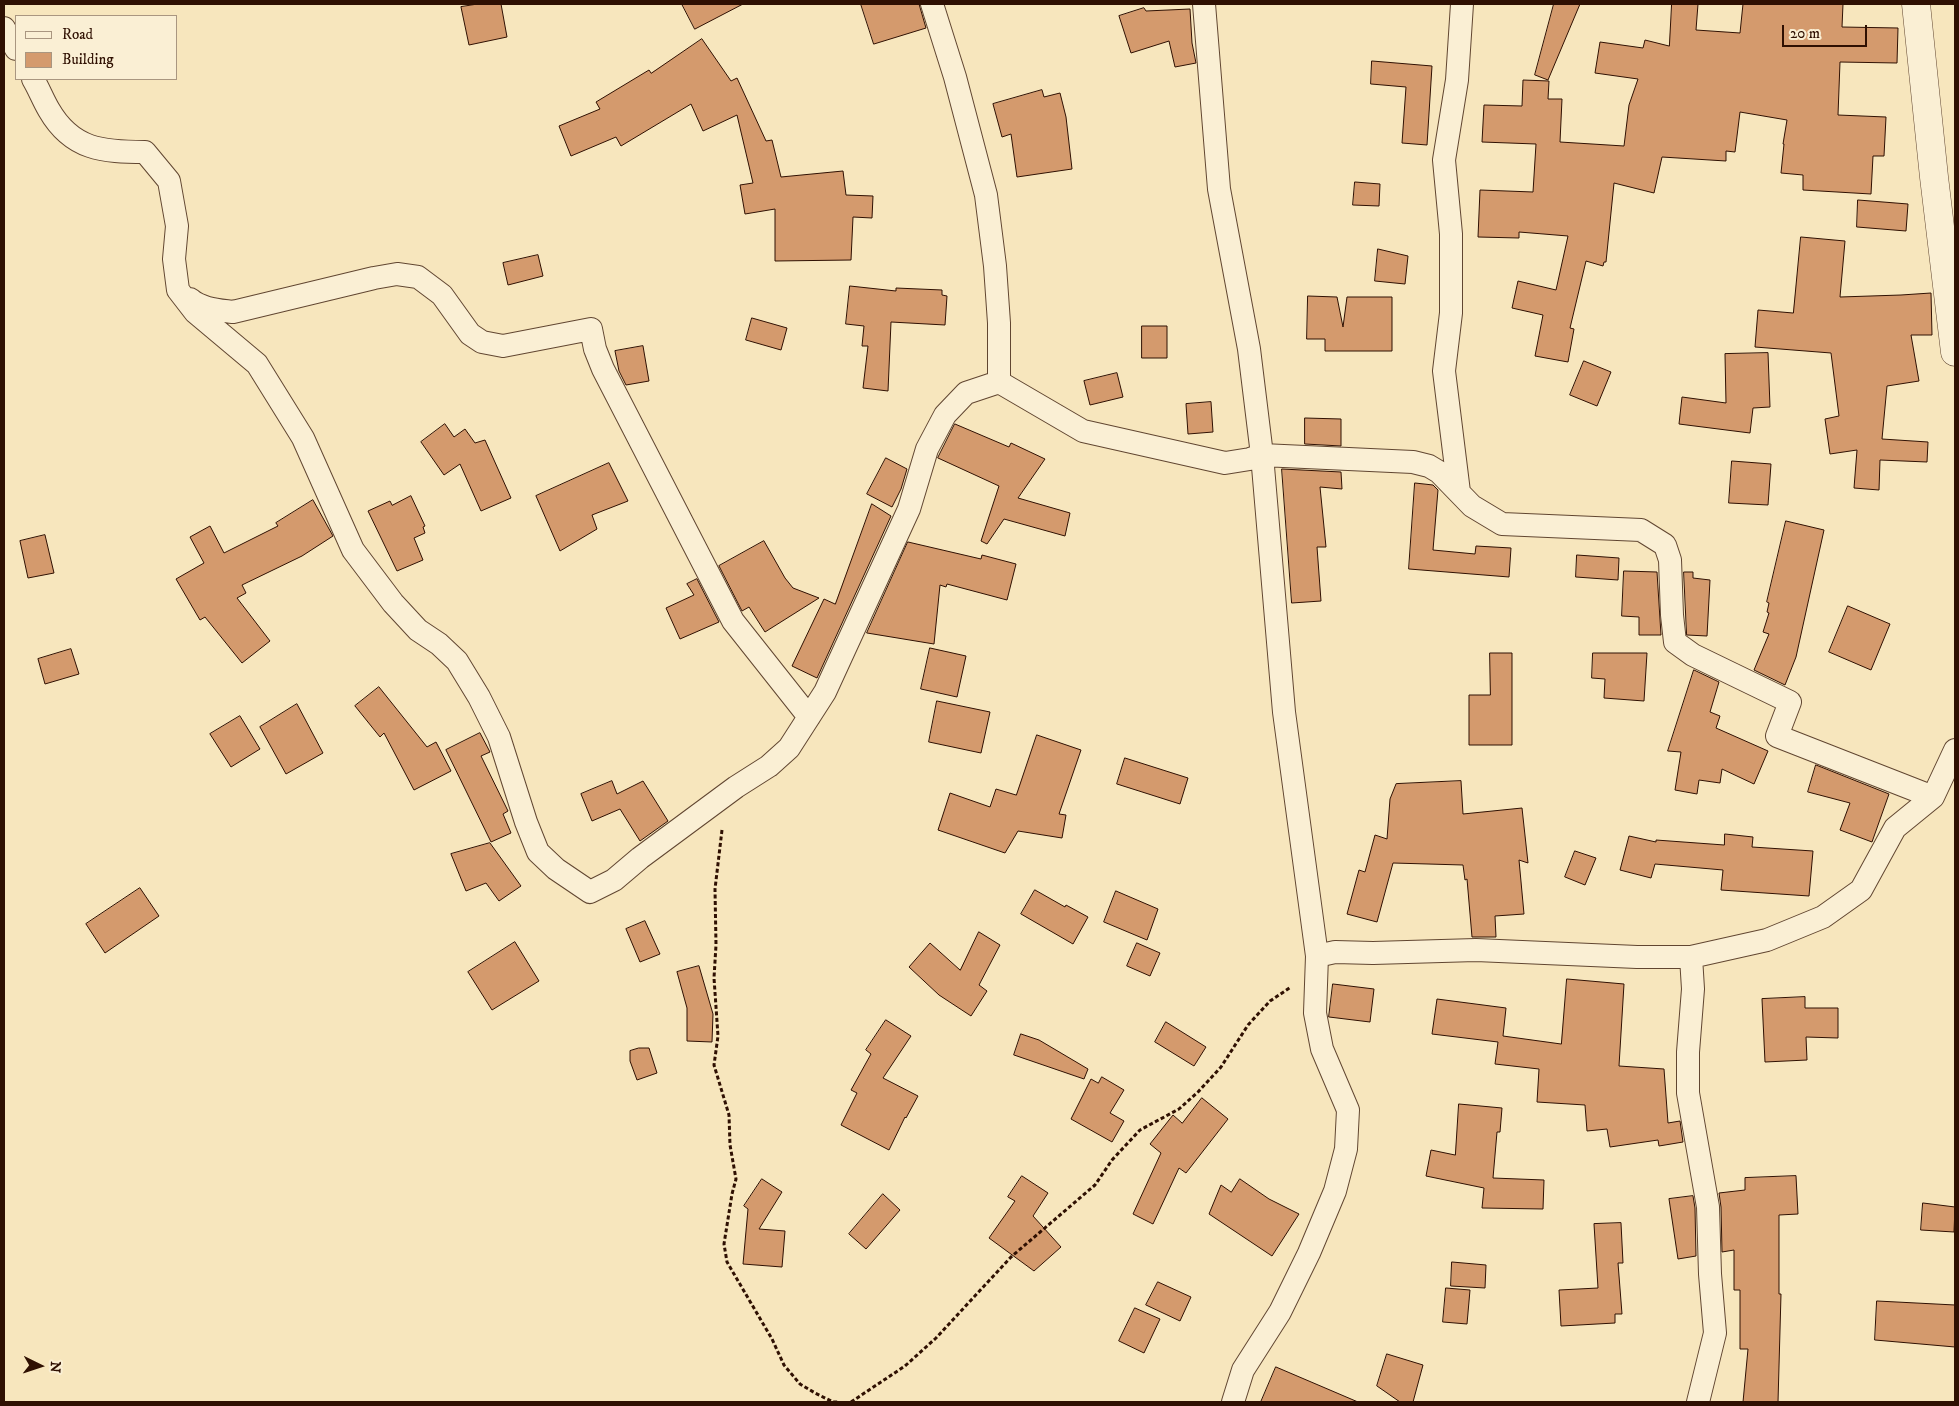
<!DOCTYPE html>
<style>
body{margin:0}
#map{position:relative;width:1959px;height:1406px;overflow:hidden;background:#f7e6bd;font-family:"IM FELL DW Pica",serif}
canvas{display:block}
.frame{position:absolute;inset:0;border:5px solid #2f1002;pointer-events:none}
.legend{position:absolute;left:15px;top:15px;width:162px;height:65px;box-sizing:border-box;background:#faefd4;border:1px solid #a99680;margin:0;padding:6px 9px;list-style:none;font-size:15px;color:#2f1002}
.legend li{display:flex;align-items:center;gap:10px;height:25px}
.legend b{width:25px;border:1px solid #a99680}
.north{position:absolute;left:15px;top:1341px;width:50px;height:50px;-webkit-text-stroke:4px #faefd4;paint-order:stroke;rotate:94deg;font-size:14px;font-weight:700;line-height:20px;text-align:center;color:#2f1002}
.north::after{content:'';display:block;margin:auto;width:18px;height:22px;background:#2f1002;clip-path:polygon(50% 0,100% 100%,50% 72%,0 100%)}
.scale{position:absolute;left:1782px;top:25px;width:85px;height:22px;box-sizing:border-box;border:2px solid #2f1002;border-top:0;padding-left:6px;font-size:15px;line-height:18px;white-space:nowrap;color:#2f1002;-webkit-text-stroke:4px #faefd4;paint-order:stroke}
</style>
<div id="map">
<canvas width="1959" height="1406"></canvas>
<div class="frame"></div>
<ul class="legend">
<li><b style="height:6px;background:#faefd4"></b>Road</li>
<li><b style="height:14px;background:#d49a6d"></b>Building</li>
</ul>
<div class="north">N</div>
<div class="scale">20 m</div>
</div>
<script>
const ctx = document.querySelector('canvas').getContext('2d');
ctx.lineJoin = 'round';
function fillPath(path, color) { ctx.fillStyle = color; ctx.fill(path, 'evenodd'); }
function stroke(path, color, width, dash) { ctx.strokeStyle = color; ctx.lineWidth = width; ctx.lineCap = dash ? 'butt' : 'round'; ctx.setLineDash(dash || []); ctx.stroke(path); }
const building = new Path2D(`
 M478 4H501L507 37 469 45 461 7Z
 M682 4H743L695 29Z
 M861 4H919L926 28 874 44Z
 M1554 4H1580L1548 80 1535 75Z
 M1672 4H1698L1696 30 1740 33 1743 4H1843L1842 27 1898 28 1897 63 1840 62 1838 115 1886 117 1884 156H1873L1871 194 1803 190V175L1781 173 1784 144H1783L1787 120 1740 112 1735 152 1726 151V161L1662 157 1654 193 1614 183 1606 262H1604L1603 266 1586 261 1570 328 1574 329 1568 362 1535 356 1543 315 1512 308 1518 281 1556 290 1568 236 1519 232V238L1478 237 1480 190 1533 192 1536 144 1482 142 1484 105 1522 106 1523 80 1549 81 1548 99H1562L1560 142 1624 146 1629 105 1638 79 1595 73 1600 42 1643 48 1645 40 1669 46Z
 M1144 8 1146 11 1190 9 1192 43 1196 63 1175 67 1169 41 1131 53 1119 16Z
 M702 39 731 81 737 78 766 141 772 140 781 177 843 171 846 195 873 196 872 218 853 217 851 260 775 261V209L745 214 740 185 753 183 737 115 703 131 691 104 621 146 616 137 571 156 559 126 600 109 596 102 649 70 651 73Z
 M1372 61 1432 66 1427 145 1402 143 1406 87 1371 84Z
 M1042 90 1044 97 1060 93 1066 117 1072 169 1017 177 1011 134 1002 137 993 104Z
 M1355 182 1380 184 1379 206 1353 205Z
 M1858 200 1908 204 1906 231 1857 227Z
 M1801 237 1845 241 1840 297 1901 295 1931 293 1932 335H1911L1919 381 1887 386 1882 439 1928 442 1927 462 1880 460 1879 490 1854 488 1857 450 1830 454 1825 419 1839 416 1831 353 1755 347 1758 310 1793 313Z
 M1378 249 1408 256 1405 284 1375 281Z
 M538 255 543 276 508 285 503 263Z
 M850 286 896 291V288L942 290V295L947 296 945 325 891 322 888 391 863 388 868 346H862L864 326 846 324Z
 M1308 296 1337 297 1343 327 1347 297H1392V351H1325V339H1307Z
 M752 318 787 328 781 350 746 340Z
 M1142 326H1167V358H1142Z
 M643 346 649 381 626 385 619 371 615 351Z
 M1768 353 1770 407 1753 408 1750 433 1679 424 1682 397 1726 403 1725 354Z
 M1584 361 1611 372 1597 406 1570 395Z
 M1117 373 1123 397 1090 405 1084 381Z
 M1211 402 1213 432 1188 434 1186 404Z
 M1305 418 1341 419V446L1305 444Z
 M445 424 454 437 465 429 475 443 485 440 511 498 481 511 460 464 444 475 421 442Z
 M955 424 1009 447 1011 443 1045 459 1018 498 1070 513 1065 536 1004 519 987 544 981 541 999 486 938 458Z
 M886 458 907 469 901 489 892 507 867 494Z
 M1732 461 1771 464 1768 505 1729 503Z
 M609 463 628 501 592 515 597 529 560 551 536 496Z
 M1282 469 1341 472 1342 489 1320 487 1326 547H1317L1321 601 1292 603Z
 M1415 483 1433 485 1438 490 1433 550 1475 554 1476 546 1511 548 1509 577 1409 569Z
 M411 496 425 526 423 527 425 533 414 538 423 560 397 571 368 511 390 501 392 505Z
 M313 500 333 536 302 556 242 585 246 593 237 598 270 641 242 663 205 617 200 620 176 579 204 563 190 537 210 526 224 553 278 526 276 523Z
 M872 504 891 516 817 678 792 666 824 599 835 604Z
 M1786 521 1824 530 1796 657 1785 685 1754 670 1769 634 1763 632 1769 613 1767 612 1769 603 1767 602Z
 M45 535 54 573 28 578 20 541Z
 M764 541 785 578 793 588 819 598 765 632 749 607 742 611 719 566Z
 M908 542 981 559 982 555 1016 564 1007 600 947 584 946 587 940 585 934 644 867 633Z
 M1577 555 1619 558 1618 580 1576 577Z
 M1624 571 1657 572 1661 635H1639V617L1622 616Z
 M1684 572H1693V578L1710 580 1707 636 1687 635Z
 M697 579 719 622 680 639 666 608 694 595 687 584Z
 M1848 606 1890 624 1871 670 1829 652Z
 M930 648 966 656 957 697 921 689Z
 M71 649 79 674 45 684 38 659Z
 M1490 653H1512V745H1469V695H1490Z
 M1593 653H1647L1644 701 1604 698 1605 679 1592 678Z
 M1694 670 1719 682 1710 712 1720 716 1716 728 1768 751 1754 784 1722 769 1720 783 1699 780 1697 794 1675 790 1681 752 1668 751Z
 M379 687 427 747 436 742 451 771 414 790 384 733 380 737 355 706Z
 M937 701 990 712 981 753 929 742Z
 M297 704 323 753 286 774 260 727Z
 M240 716 260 749 231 767 210 734Z
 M480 733 490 752 481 756 508 811 503 814 511 833 491 842 446 750Z
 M1037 735 1081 750 1059 814 1066 815 1062 838 1018 831 1005 853 938 830 950 793 990 807 996 789 1016 795Z
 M1125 758 1188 778 1180 804 1117 784Z
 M1816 765 1889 794 1872 842 1840 830 1850 803 1808 792Z
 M612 781 617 794 643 781 668 821 640 841 620 809 592 821 581 794Z
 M1461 781 1463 814 1522 808 1528 863 1519 860 1524 914 1495 916 1496 937H1472L1467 879 1465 880 1463 865 1393 863 1377 922 1347 914 1359 870 1365 872 1375 835 1387 839 1390 799 1396 784Z
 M1725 834 1753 837 1752 847 1813 851 1809 896 1721 890 1723 870 1655 864 1651 878 1620 870 1629 836 1656 842V840L1724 845Z
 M490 843 521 886 499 901 486 883 466 891 451 854Z
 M1575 851 1596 858 1585 885 1565 877Z
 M140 888 159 916 105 953 86 924Z
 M1035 890 1065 907 1066 905 1088 917 1073 944 1021 914Z
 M1116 891 1158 909 1147 940 1104 922Z
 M645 921 660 954 640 962 626 929Z
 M979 932 1000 945 979 985 987 991 971 1016 939 995 909 967 930 943 960 970Z
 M515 942 539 981 492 1010 468 972Z
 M1137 943 1160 953 1150 976 1127 966Z
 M699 966 713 1014 712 1042 687 1041V1008L677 972Z
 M1567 979 1624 984 1619 1066 1664 1069 1668 1123 1680 1121 1683 1142 1659 1146 1658 1140 1610 1147 1607 1129 1587 1131 1585 1105 1537 1102 1539 1069 1495 1064 1498 1042 1432 1034 1437 999 1506 1008 1503 1036 1561 1044Z
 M1333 984 1374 989 1370 1022 1329 1017Z
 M1805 997V1008H1838V1038L1806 1037 1807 1060 1765 1062 1762 999Z
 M886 1020 911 1036 883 1078 918 1096 906 1118 905 1117 889 1150 841 1125 857 1093 851 1090 871 1054 866 1050Z
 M1166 1022 1206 1047 1194 1066 1155 1042Z
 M1021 1034 1039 1040 1088 1069 1084 1079 1014 1055Z
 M639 1048H649L657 1073 637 1080 630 1061V1051Z
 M1102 1077 1124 1090 1110 1113 1124 1121 1112 1142 1071 1119 1091 1079 1098 1083Z
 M1202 1098 1228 1119 1186 1173 1179 1168 1153 1224 1133 1214 1161 1153 1150 1144 1173 1115 1182 1123Z
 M1459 1104 1502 1108 1500 1132H1497L1493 1178 1544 1180 1543 1209 1482 1208 1484 1188 1426 1176 1431 1150 1455 1155Z
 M1022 1176 1048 1193 1033 1216 1061 1247 1034 1271 989 1238 1015 1201 1008 1197Z
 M1796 1176 1798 1214 1779 1215V1294H1781L1778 1402H1743L1748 1349H1740V1290H1734V1250L1722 1252 1721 1207 1719 1193 1745 1190V1178Z
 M762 1179 782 1192 759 1229 785 1231 782 1267 743 1264 748 1209 744 1206Z
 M1240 1179 1269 1199 1299 1214 1272 1256 1209 1214 1221 1185 1231 1192Z
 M883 1194 900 1210 866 1249 849 1234Z
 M1693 1196 1695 1208 1696 1256 1678 1259 1669 1199Z
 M1923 1203 1955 1207 1954 1232 1921 1230Z
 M1621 1223 1623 1263H1618L1622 1314H1615V1323L1561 1326 1559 1290 1598 1288 1594 1224Z
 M1452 1262 1486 1265 1485 1288 1451 1286Z
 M1158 1282 1191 1297 1180 1321 1146 1305Z
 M1446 1288 1470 1290 1467 1324 1443 1322Z
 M1877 1301 1955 1305V1347L1875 1340Z
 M1135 1308 1160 1319 1144 1353 1119 1341Z
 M1387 1354 1423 1365 1413 1402H1400L1377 1386Z
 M1276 1367 1358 1402H1261Z`);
fillPath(building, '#d49a6d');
stroke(building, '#2f1002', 1);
const minor = new Path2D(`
 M932 4 955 77 986 195 995 266 999 323V382
 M1204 4 1219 189 1249 349 1262 455 1284 712 1317 956 1315 1013 1322 1049 1348 1110 1346 1149 1335 1191 1309 1253 1280 1312 1243 1370 1233 1402
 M4 28 16 49
 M33 79C39 89 43 100 49 110 72 150 103 152 145 152L169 181 177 226 174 259 178 290 195 312 257 364 303 438 353 550 393 603 418 630 439 644 457 661 479 697 499 737 526 822 538 852 556 869 590 892 614 880 640 858 736 787 769 766 789 748 825 692 909 509 927 449 945 415 966 393 999 382
 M190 299C201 309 219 310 233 312L374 278 397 274 418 277 442 295 470 334 482 342 503 346 591 329 595 349 603 369 733 621 809 717
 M999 382 1083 431 1225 463 1250 459 1262 455 1413 462 1429 466 1439 472 1472 506 1502 524 1641 530 1665 545 1670 560 1672 615 1675 642 1693 655 1790 702 1777 736 1933 797
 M1459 492 1444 371 1451 313V234L1444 160 1457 80 1462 4
 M1317 956 1335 952 1373 953 1476 950 1637 957H1691L1767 940 1823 917 1861 890 1895 828 1933 797 1955 750
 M1691 957 1693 989 1688 1052V1093L1708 1207 1710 1274 1715 1333 1698 1402`);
const tertiary = new Path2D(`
 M1916 4 1934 177 1955 352`);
stroke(minor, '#614631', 24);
stroke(tertiary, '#614631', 29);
stroke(new Path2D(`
 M722 830 715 889 716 945 714 978 718 1036 714 1065 729 1115 730 1145 736 1179 732 1194 724 1244 727 1262 772 1339 784 1365 800 1384 815 1393 833 1402H839
 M851 1402 905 1366 936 1338 1011 1257 1095 1185 1112 1160 1140 1130 1179 1109 1198 1092 1221 1067 1248 1025 1270 1001 1291 987`), '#2f1002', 3, [4, 2.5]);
stroke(minor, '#faefd4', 22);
stroke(tertiary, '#faefd4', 28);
</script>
